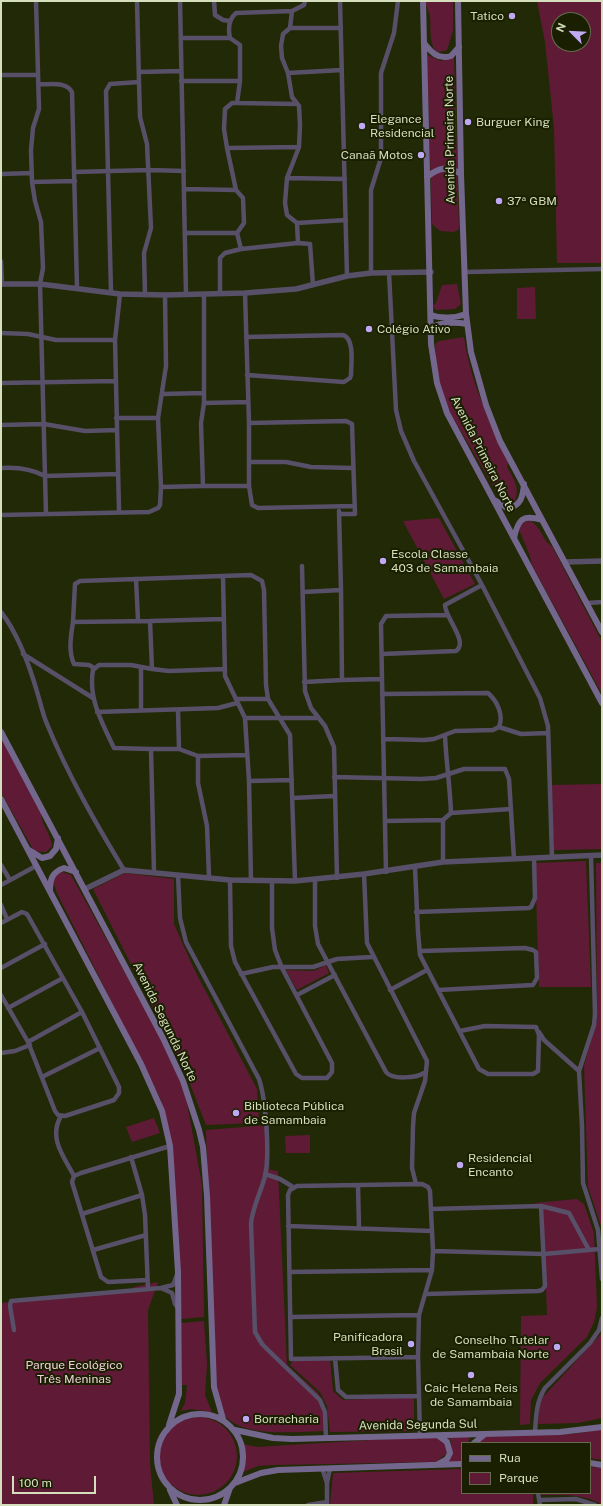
<!DOCTYPE html>
<meta charset="utf-8">
<style>
body{margin:0}
#map{position:relative;width:603px;height:1506px;overflow:hidden;background:#222906;font-family:"Public Sans",sans-serif}
canvas{display:block}
.frame{position:absolute;inset:0;border:2px solid #d5debd;pointer-events:none}
.legend{position:absolute;left:461px;top:1442px;width:130px;height:52px;box-sizing:border-box;background:#191f00;border:1px solid #646b4c;margin:0;padding:5px 7px;list-style:none;font-size:12px;color:#d5debd}
.legend li{display:flex;align-items:center;gap:8px;height:20px}
.legend b{width:20px;border:1px solid #646b4c}
.north{position:absolute;left:551px;top:12px;width:40px;height:40px;box-sizing:border-box;background:#191f00;border:1px solid #646b4c;border-radius:50%;rotate:294deg;font-size:11px;font-weight:700;line-height:16px;text-align:center;color:#d5debd}
.north::after{content:'';display:block;margin:auto;width:14px;height:18px;background:#c1a8f3;clip-path:polygon(50% 0,100% 100%,50% 72%,0 100%)}
.scale{position:absolute;left:12px;top:1476px;width:84px;height:18px;box-sizing:border-box;border:2px solid #d5debd;border-top:0;padding-left:5px;font-size:12px;line-height:14px;white-space:nowrap;color:#d5debd;-webkit-text-stroke:3px #191f00;paint-order:stroke}
</style>
<div id="map">
<canvas width="603" height="1506"></canvas>
<div class="frame"></div>
<ul class="legend">
<li><b style="height:5px;background:#74678e"></b>Rua</li>
<li><b style="height:11px;background:#5f1b36"></b>Parque</li>
</ul>
<div class="north">N</div>
<div class="scale">100 m</div>
</div>
<script>
const ctx = document.querySelector('canvas').getContext('2d');
ctx.lineJoin = 'round';
function fillPath(path, color) { ctx.fillStyle = color; ctx.fill(path, 'evenodd'); }
function stroke(path, color, width, dash) { ctx.strokeStyle = color; ctx.lineWidth = width; ctx.lineCap = dash ? 'butt' : 'round'; ctx.setLineDash(dash || []); ctx.stroke(path); }
function drawText(font, color, halo, rows, align = 'center') {
  ctx.font = font + ' "Public Sans",sans-serif'; ctx.lineWidth = 4; ctx.setLineDash([]); ctx.textBaseline = 'middle'; ctx.strokeStyle = halo; ctx.fillStyle = color; for (const [text, x, y, turn = 0] of rows) {
    ctx.save(); ctx.translate(x, y); ctx.rotate((+turn || 0) * Math.PI / 180); ctx.textAlign = isNaN(turn) ? turn : align; if (halo) ctx.strokeText(text, 0, 0); ctx.fillText(text, 0, 0); ctx.restore();
  }
}
fillPath(new Path2D(`
 M426 1H453V31L447 50 440 52 435 51C429 40 431 28 430 16 429 11 426 7 426 1Z
 M537 1H602V263H557L554 128 545 42ZM559 20H583V44H559Z
 M427 55 441 61 454 57 459 229 454 232 440 231 432 224Z
 M457 284 461 304 455 309 436 310 433 306 436 303 442 285Z
 M535 287 536 319H517V288Z
 M464 337C471 384 488 418 509 460L507 467C514 479 520 487 515 501L505 502 499 496 448 409 437 374 435 344 439 341Z
 M439 518 475 584 444 599 403 521Z
 M531 521C542 528 543 542 552 546L602 642V694L532 565C530 552 523 541 519 529L524 522Z
 M1 737 42 813C40 824 51 833 52 846L46 852 34 851 1 792Z
 M602 784V849L554 850 550 785Z
 M586 861 591 987H539L535 863Z
 M596 863H602V1229L588 1187 584 1066 597 1020Z
 M62 872 71 875 182 1076 202 1185 204 1317 181 1319 170 1140 161 1100 57 893 53 881 56 875Z
 M125 873 174 879V924L194 969 257 1089 259 1123 206 1125 185 1071 93 889Z
 M326 965 329 973 297 990 286 970 314 971Z
 M154 1118 160 1133 132 1142 126 1127Z
 M268 1125 270 1170 278 1171 287 1365 318 1393 325 1407 328 1431C299 1431 246 1439 225 1416 218 1410 216 1393 213 1385L206 1130Z
 M310 1135V1153H286L285 1136Z
 M577 1199 584 1204 594 1233 597 1307 594 1322 587 1337 540 1383 531 1400 530 1424 520 1425 521 1316 547 1315 543 1210 534 1203Z
 M158 1282 148 1310 150 1464 154 1505H1V1303L131 1292 134 1287Z
 M204 1321 207 1365 205 1395 212 1412 191 1409 181 1411 185 1403 187 1385H182L181 1323Z
 M602 1330V1418L578 1423 538 1424 539 1407 543 1397 600 1335Z
 M294 1359H330L333 1391 343 1400 414 1397V1431L330 1432 327 1406 320 1392 290 1365Z
 M159 1456a39 39 0 1 1 78 0a39 39 0 1 1-78 0Z
 M602 1429V1460L590 1458V1443H476L481 1436 573 1434Z
 M471 1434 468 1443H462V1462H446L452 1454 451 1441 445 1435Z
 M436 1436 445 1444 447 1453 436 1462 273 1465 258 1466 243 1472 246 1461 243 1444 257 1447Z
 M590 1467 602 1468V1505C585 1493 560 1495 541 1495V1493H590Z
 M462 1469V1493H533V1505H330L333 1473Z`), '#5f1b36');
stroke(new Path2D(`
 M180 1 186 294
 M214 1 215 15 223 20 230 21
 M305 1 304 5 292 11 290 28 283 34 281 46 282 58 288 73 292 97 299 106 300 125 299 147 287 178 285 203 287 215 297 223 298 243 310 244 313 285
 M340 1 347 276
 M290 28H341
 M181 38H230L240 45V81L237 103H232L225 109 224 129 227 148
 M230 38C228 29 228 20 236 13L292 11
 M139 72 181 71
 M288 73 342 70
 M1 75H38
 M181 81H240
 M139 82 140 117 147 144 151 228 144 253 145 295
 M39 84C50 85 66 81 72 92L77 287
 M237 103 297 104
 M74 172 149 170 184 171
 M1 174 32 173
 M287 178 345 179
 M32 182 75 181
 M184 189 236 190 243 198 244 223 237 233H185
 M236 190 227 148 299 147
 M297 223 346 220
 M237 233 241 249 298 243
 M1 261 2 284
 M465 272 602 269
 M371 273V190L381 158V73L394 33 398 1
 M389 273 396 410 401 431 414 461 482 585 540 698 548 726 552 857
 M111 292 106 91 110 84 139 82 137 1
 M220 293V258L225 253 241 249
 M245 293 249 423V486L252 505 258 508 354 506
 M204 294V403L201 423 203 486H249
 M1 333 28 334 56 340H115
 M246 337 343 335C355 339 351 364 351 375L350 378 344 382 247 375
 M1 383 115 381
 M162 394 204 393
 M204 403 248 402
 M116 418H158
 M249 423 346 421 352 424 355 514H339
 M1 425 44 424 85 431 117 430
 M250 462H286L311 467 353 468
 M1 468C16 467 32 469 45 476L40 284 43 268 41 222 35 201 32 182 31 150 33 128 39 109 36 1
 M161 487 158 418 166 366 165 295
 M119 511 115 340 120 294
 M339 511 341 590
 M46 514 45 476 118 474
 M1 515 149 512 158 508 160 505 161 487 203 486
 M302 566 305 691 311 708 325 726 334 747 337 878
 M223 576 225 676 245 718H317
 M136 579 138 620
 M303 592 341 590 342 680 382 679 386 872
 M588 603 602 602
 M1 612C19 635 30 667 38 695 41 705 43 715 47 724 68 775 95 822 124 870
 M150 621 224 619
 M73 622C71 635 68 651 74 664L89 665 94 668
 M23 654 93 698
 M382 654 456 651C469 642 445 618 445 605L482 585
 M152 669 169 671 225 669
 M382 679 381 624 386 616 448 615
 M304 682 342 680
 M382 694 488 693C497 701 504 715 499 727L521 734 548 733
 M236 699H268
 M141 710V668
 M178 710 179 749
 M97 712 218 708 237 703
 M245 718 249 781 251 881
 M385 739 424 740 434 739 455 731 493 730 499 727
 M151 749H179L198 756
 M334 777 421 779 436 778 464 769H505L509 779 514 859
 M249 781 292 780
 M293 798 334 796
 M451 813 511 809
 M385 821 443 820
 M591 856 595 1014 594 1025 579 1071 582 1126 583 1183 598 1230 602 1279
 M443 862V820L451 813C450 786 446 761 445 735
 M1 865 10 880
 M415 868 418 932 420 955 479 1069 488 1074H533L538 1071 539 1035 536 1027 485 1026 460 1031
 M154 872 151 749 114 748C102 723 88 698 93 670L99 665H131L152 669 150 621 73 622 75 584 80 581 251 575 262 581 264 590 266 685 268 699 290 735 295 881
 M364 874 367 943 427 1061 425 1081 414 1113 413 1126 412 1168 416 1184
 M178 875 180 918 186 942 259 1079C266 1100 270 1155 265 1176 261 1192 253 1206 251 1223L255 1332 262 1344 270 1352 320 1400 325 1412 326 1438
 M209 877 207 826 198 783V756L247 755
 M230 880 231 946 235 962 296 1074 302 1078H327L332 1072V1063L282 968 275 950 272 928V881
 M315 881V926L318 944 386 1072C392 1080 416 1078 424 1073
 M1 885 36 866
 M1 905 7 919
 M416 912 529 908 531 907 535 898 534 858
 M1 923 22 912 27 914 82 1012 119 1087V1093L114 1100 65 1116 58 1115 55 1111 28 1042 1 995
 M420 951 525 948 533 950 536 952 537 978 533 985 438 990
 M1 968 45 944
 M241 974 273 967H313L337 959 372 957
 M390 990 427 970
 M297 995 335 975
 M8 1008 63 978
 M539 1032 544 1040 579 1071
 M28 1042 82 1012
 M1 1053 15 1051 30 1045
 M42 1077 100 1048
 M61 1116C48 1138 64 1157 74 1176
 M131 1157 142 1195 145 1215 148 1289
 M265 1174 280 1179 293 1187
 M422 1184 428 1187 430 1191 433 1251 432 1270 419 1315 418 1357 291 1359 288 1195 290 1190 297 1186Z
 M358 1186 359 1228
 M541 1206 569 1213 589 1250
 M82 1214 142 1195
 M288 1226 432 1231
 M93 1250 146 1235
 M433 1251 544 1254 600 1249
 M290 1272 432 1270
 M147 1280 108 1282 101 1277 72 1182 74 1176 81 1173 170 1146
 M161 1288 172 1293 175 1304 178 1308
 M426 1294 538 1291 542 1290 545 1286 541 1206 431 1209
 M291 1317 419 1315
 M14 1330 10 1306 11 1301 161 1288 173 1285 178 1272
 M418 1357 420 1435
 M335 1358 338 1390 346 1397 419 1396
 M535 1433C536 1417 536 1402 545 1388L590 1343 599 1330 602 1318
 M322 1468 327 1483
 M538 1493 540 1505
 M539 1500 576 1499 595 1505
 M308 1505 327 1502
 M327 1505V1483L330 1468`), '#585068', 4.5);
stroke(new Path2D(`
 M1 284H40L120 294 165 295 245 293 296 289 347 276 371 273 431 272
 M566 562 602 561
 M85 889 124 870 230 880 295 881 364 874 443 862 602 855`), '#585068', 5.5);
stroke(new Path2D(`
 M423 1 431 344 437 383 447 413 602 703
 M458 1 461 174 466 314 471 352 486 405 500 441 602 632
 M424 43C431 52 438 60 451 56L459 47
 M427 177C439 167 448 166 461 174
 M431 315C441 319 456 318 466 314
 M431 328C440 322 456 322 467 324
 M496 501 507 508C521 507 523 496 524 484
 M514 538C518 519 523 514 542 520
 M1 732 163 1038 183 1081 199 1130 203 1147 207 1196 214 1387 223 1419
 M1 799 141 1064 162 1111 170 1146 178 1272 179 1394 169 1425
 M29 850 42 858 50 856 56 849 58 838
 M50 891C50 879 52 872 64 868L76 872
 M157 1457a43 43 0 1 1 86 0a43 43 0 1 1-86 0Z
 M235 1430 273 1438 292 1439 560 1432 602 1427
 M474 1443 484 1435
 M590 1463 602 1465
 M438 1464 447 1459 450 1453 447 1442 439 1436
 M235 1483 261 1473 278 1470 462 1464
 M170 1490 177 1505
 M224 1505 230 1488`), '#74678e', 6);
for (const [x, y, r, color] of [
 [512,16,4,"#c1a8f3"],
 [468,122,4,"#c1a8f3"],
 [362,126,4,"#c1a8f3"],
 [421,155,4,"#c1a8f3"],
 [499,201,4,"#c1a8f3"],
 [369,329,4,"#c1a8f3"],
 [383,561,4,"#c1a8f3"],
 [236,1113,4,"#c1a8f3"],
 [460,1165,4,"#c1a8f3"],
 [411,1344,4,"#c1a8f3"],
 [557,1347,4,"#c1a8f3"],
 [471,1375,4,"#c1a8f3"],
 [246,1419,4,"#c1a8f3"]
]) { const dot = new Path2D(); dot.arc(x, y, r, 0, 2 * Math.PI); ctx.fillStyle = color; ctx.fill(dot); stroke(dot, '#191f00', 1.5); }
drawText('12px', '#d5debd', '#191f00', [
 ["Tatico",504,16,"right"],
 ["Elegance",370,119],
 ["Residencial",370,133],
 ["Burguer King",476,122],
 ["Canaã Motos",413,155,"right"],
 ["37ª GBM",507,201],
 ["Colégio Ativo",377,329],
 ["Escola Classe",391,554],
 ["403 de Samambaia",391,568],
 ["Biblioteca Pública",244,1106],
 ["de Samambaia",244,1120],
 ["Residencial",468,1158],
 ["Encanto",468,1172],
 ["Panificadora",403,1337,"right"],
 ["Brasil",403,1351,"right"],
 ["Conselho Tutelar",549,1340,"right"],
 ["de Samambaia Norte",549,1354,"right"],
 ["Caic Helena Reis",471,1388,"center"],
 ["de Samambaia",471,1402,"center"],
 ["Borracharia",254,1419]
], 'left');
drawText('12px', '#d5debd', '#191f00', [
 ["Avenida Primeira Norte",450,140,-91],
 ["Avenida Primeira Norte",483,454,63],
 ["Avenida Segunda Norte",165,1022,64],
 ["Avenida Segunda Sul",418,1425,-1]
]);
drawText('12px', '#edcfd7', '#191f00', [
 ["Parque Ecológico",74,1365],
 ["Três Meninas",74,1379]
]);
</script>
